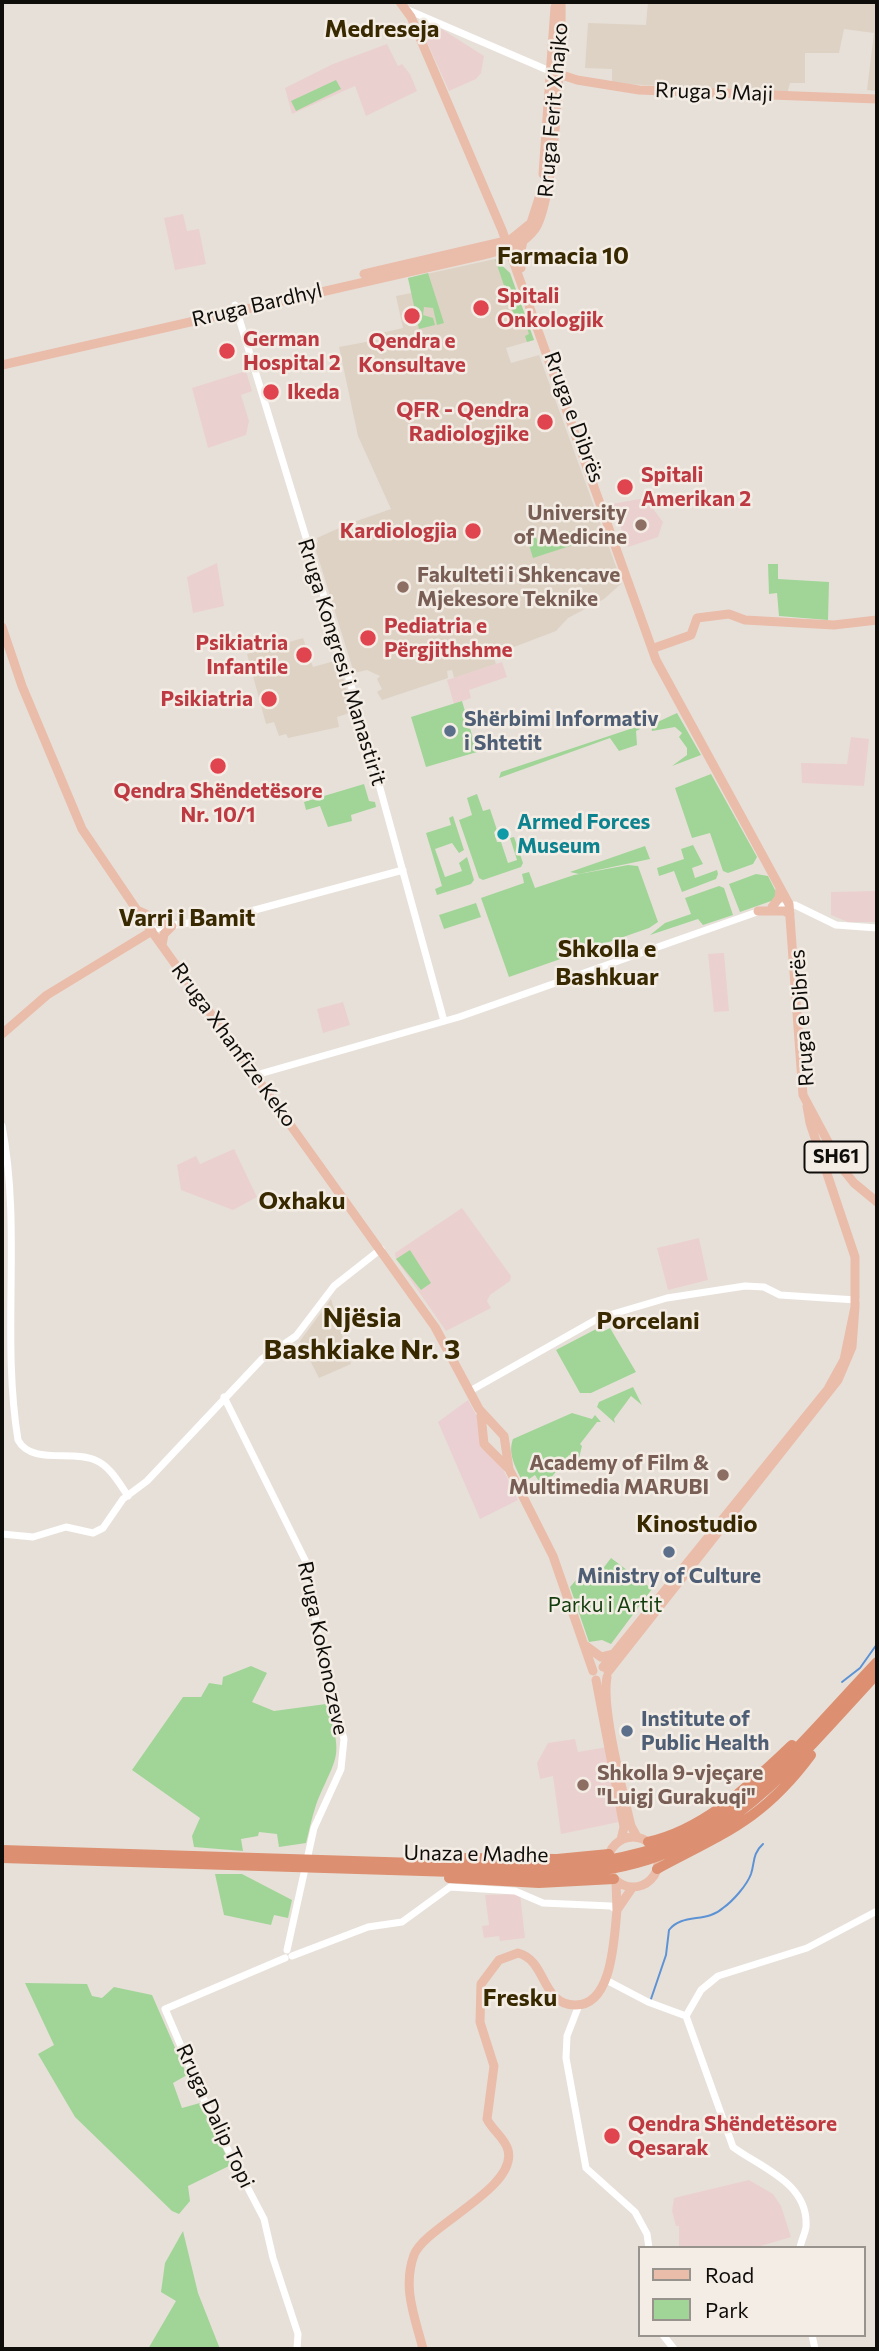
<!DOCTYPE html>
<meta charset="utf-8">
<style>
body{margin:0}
#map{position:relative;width:879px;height:2351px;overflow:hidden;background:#e7e0d8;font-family:Commissioner,sans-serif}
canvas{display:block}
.frame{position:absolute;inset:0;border:4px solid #0f0d0a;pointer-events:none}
.legend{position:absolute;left:638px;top:2246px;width:228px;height:91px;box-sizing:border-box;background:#f4ede5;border:2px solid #98938d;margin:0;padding:9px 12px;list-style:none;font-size:21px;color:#0f0d0a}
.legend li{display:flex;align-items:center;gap:14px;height:35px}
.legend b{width:35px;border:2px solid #98938d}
</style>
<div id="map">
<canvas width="879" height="2351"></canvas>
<div class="frame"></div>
<ul class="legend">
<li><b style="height:9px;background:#eabcaa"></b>Road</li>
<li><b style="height:19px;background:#a0d597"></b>Park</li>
</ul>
</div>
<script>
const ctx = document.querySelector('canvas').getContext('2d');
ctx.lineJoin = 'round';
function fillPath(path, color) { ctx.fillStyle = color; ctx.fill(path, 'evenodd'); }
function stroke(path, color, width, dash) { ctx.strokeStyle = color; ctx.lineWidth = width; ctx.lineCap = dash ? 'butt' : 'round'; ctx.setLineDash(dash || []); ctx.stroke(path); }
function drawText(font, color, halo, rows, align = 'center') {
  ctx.font = font + ' Commissioner,sans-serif'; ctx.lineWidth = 5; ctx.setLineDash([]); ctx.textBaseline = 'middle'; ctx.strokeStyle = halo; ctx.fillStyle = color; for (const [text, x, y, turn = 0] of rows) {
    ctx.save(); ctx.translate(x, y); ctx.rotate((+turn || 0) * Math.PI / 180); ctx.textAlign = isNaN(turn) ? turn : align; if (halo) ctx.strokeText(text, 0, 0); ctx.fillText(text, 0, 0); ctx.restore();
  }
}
fillPath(new Path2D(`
 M648 2H877V91L867 90 874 33 844 29 839 53H805V83H790L787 94 612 83V69L585 68 588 23 646 25Z
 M495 259 510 273 534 340 506 348 511 363 539 355 622 583 604 599 568 618 556 631 493 655 496 664 454 678 452 670 447 671 448 678 382 700 377 692 382 689 377 679 380 676 367 670 354 673 314 544 318 542 317 538 348 524 391 509 358 436 339 347 382 339 381 333 403 328 396 296 412 293 408 278Z
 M303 638 313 667 338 660 353 712 337 717 339 727 288 738 286 734 279 736 274 722 266 724 247 654Z
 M331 1299 351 1364 319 1378 300 1341Z`), '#ded2c4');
fillPath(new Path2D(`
 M468 1400 479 1420 480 1447 499 1461 518 1500 480 1519 438 1422Z`), '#ead0d2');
fillPath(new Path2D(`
 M440 28 484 56 481 73 476 79 449 91 426 40Z
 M387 44 398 66 402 64 410 74 417 91 366 116 355 86 292 114 285 88 333 64Z
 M183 214 187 231 199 229 206 264 175 270 164 218Z
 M246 371 252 391 241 395 249 421 246 435 208 448 192 388Z
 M645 498 663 522 658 537 628 547 612 504Z
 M217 563 224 606 193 613 187 577Z
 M502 662 507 677 469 690 471 698 454 704 447 680Z
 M851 737 869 739 864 786 802 783 801 763 847 764Z
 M875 891 877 922H848L831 915V892Z
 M724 953 729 1011 714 1012 708 954Z
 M343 1002 350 1025 323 1033 317 1009Z
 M234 1149 257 1197 233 1210 181 1190 177 1165 196 1156 200 1164Z
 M462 1208 511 1276 510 1281 490 1295 487 1301 491 1308 446 1331 396 1259 395 1253Z
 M699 1238 708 1280 668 1290 657 1248Z
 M575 1739 578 1752 607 1747 619 1822 561 1834 553 1776 540 1779 537 1763 548 1743Z
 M520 1894 525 1938 500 1941 499 1936 484 1938 482 1926 489 1925 485 1895Z
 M749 2180 773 2194 781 2206 791 2237 754 2248H679V2226H676L672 2211 674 2198Z`), '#ebd0d0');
fillPath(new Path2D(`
 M336 80 341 89 296 111 291 101Z
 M495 259 510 273 534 340 527 342 525 336 529 334 524 319 515 318Z
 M428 273 444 323 437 325 433 308 424 307 423 315 433 318 435 325 419 329 408 278Z
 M572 531 570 534 573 545 533 558 526 535 534 533 538 542Z
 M768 564H778V579L829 582 828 620 779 616 777 593 769 594Z
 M462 701 477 752 426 767 411 717Z
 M677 713 701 755 672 766 687 755V748L679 737 682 733 675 727 652 731 651 725Z
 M639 726 640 729 636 731 637 745 619 751 610 738 499 778 501 772Z
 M711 774 757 857 753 864 728 873 723 871 710 833 692 838 675 788Z
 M364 784 369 801 375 802 376 807 351 815 352 821 328 827 320 806 306 810 304 802Z
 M477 794 483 811 490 809 497 830 494 832 497 842H501L508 863 517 860 510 838 514 837 523 863 521 867 483 880 479 878 459 820 472 815 467 798Z
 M453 816 464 850 459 853 452 843 435 849 445 877 462 871 459 863 467 857 474 880 471 884 437 895 435 889 442 886 426 833 451 825 449 818Z
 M693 845 703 864 692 868 695 878 717 870 718 874 716 879 682 892 674 871 659 876 657 868 684 859 681 849Z
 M645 846 650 859 579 874 570 872Z
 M628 865 638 866 658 922 649 928 509 977 481 898 524 883 522 874 529 872 535 888 574 875Z
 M756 874 768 876 776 892 774 900 740 912 729 884Z
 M719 886 724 888 733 915 703 925 698 919 650 935 665 923 691 914 685 898Z
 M476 903 481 917 444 929 439 915Z
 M410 1250 431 1283 421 1290 396 1259Z
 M602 1326 604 1331 610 1328 636 1372 591 1393H580L556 1350Z
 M633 1387 642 1405 631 1396 614 1419 615 1423 597 1407 599 1402Z
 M572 1413 592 1419 595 1415 601 1422H597L580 1444 582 1446 579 1458 569 1455 543 1488 535 1475 523 1483C517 1469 507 1455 513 1439Z
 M611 1558 652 1589 611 1644 602 1640 589 1642 570 1587 583 1572 595 1579Z
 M251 1666 267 1673 252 1702 274 1711 326 1704C345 1760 336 1755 316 1805 312 1817 309 1831 306 1843L279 1847 277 1834 259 1832 258 1836 241 1839 243 1851 194 1847 192 1836 200 1818 132 1770 183 1697H201L209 1683 222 1685 223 1677Z
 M215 1874H242L292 1900 288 1918 274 1915 271 1925 224 1915Z
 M25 1983 87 1984 92 1996 102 1998 114 1987 152 1995 187 2075 173 2083 182 2108 200 2103 231 2165 188 2186 190 2201 179 2214 172 2211 75 2117 38 2054 54 2045Z
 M183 2231 198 2293 220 2349H148L176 2301 161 2292 165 2263Z`), '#a0d597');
stroke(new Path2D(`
 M842 1682 860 1668 877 1644
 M651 1999 666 1955 669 1930C682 1913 707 1923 723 1908 733 1901 747 1885 751 1874 755 1862 752 1854 763 1844`), '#5d93d5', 2);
stroke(new Path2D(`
 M408 10 552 72
 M235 305 358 708 444 1021
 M772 907 795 905 836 925 877 928
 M152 931 161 927 229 917 403 870
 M256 1075 459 1017 760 911
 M2 1126C22 1230 1 1336 18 1440 31 1465 72 1450 95 1460 110 1466 119 1483 128 1496
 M470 1391 599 1318 667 1298 745 1286 764 1287 780 1295 856 1300
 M224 1397 308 1566 322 1663 344 1739 341 1769 314 1828 287 1950
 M2 1534 33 1537 66 1527 93 1533 103 1528 123 1499 147 1481 262 1359 296 1336 334 1286 381 1249
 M292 1956 368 1927 402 1922 450 1887 515 1891 543 1903 611 1906 617 1910
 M285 1958 165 2009 214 2123 264 2219 273 2258 298 2334 297 2349
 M606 1980 648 2002 686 2016 733 2147C761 2168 809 2183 806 2227 805 2234 801 2241 800 2248
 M579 2005 567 2036 566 2058 586 2168 635 2212 647 2234 649 2248
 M686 2016 701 1990 718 1976 807 1948 877 1911
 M663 2335 674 2349
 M812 2335 815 2349`), '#fff', 7);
stroke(new Path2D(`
 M400 2 411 17 502 230 656 660 789 904 803 1095 842 1168 854 1183 877 1202
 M556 73 577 80 639 90 877 99
 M543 174 555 7
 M521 268 520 254 523 241
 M364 274 510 240 531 223 540 195
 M2 365 483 255C503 250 522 247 535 229 555 201 562 42 561 2
 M2 627 22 686 82 829 145 922 435 1327 479 1409 504 1436 509 1469
 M657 647 691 635 697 618 729 614 745 620 834 625 877 620
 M772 907 779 898 780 888
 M137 910 172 926 164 934 162 945
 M758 911H784L790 914
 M2 1034 47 995 152 931
 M807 1106 810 1123 855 1257V1307
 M481 1415 484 1444 509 1469 553 1556 593 1671
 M586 1646 601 1657 613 1654
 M603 1667 828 1389 844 1360 855 1307 852 1347 838 1380 608 1672
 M607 1677C601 1707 623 1792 631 1826L637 1837
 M596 1680 624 1827 621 1840
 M608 1862a25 25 0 1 1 50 0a25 25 0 1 1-50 0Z
 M616 1882 617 1910 632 1888
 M423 2349C415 2317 402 2288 414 2255 425 2226 518 2188 508 2150 505 2138 492 2130 487 2119L494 2066 480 2022 481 1984 499 1960 518 1953C540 1959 541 1983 555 1997 560 2002 568 2005 575 2005 613 2006 614 1937 617 1910`), '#eabcaa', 9);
stroke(new Path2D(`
 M648 1842C706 1829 750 1784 792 1745
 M2 1850 512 1866C711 1869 752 1794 877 1662
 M2 1858 551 1875C714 1870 775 1784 877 1674
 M461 1858 557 1859 609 1854
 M657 1869C724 1833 763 1820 811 1755
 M449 1878 539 1883 614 1879`), '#dc9071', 10);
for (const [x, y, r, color] of [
 [481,308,9,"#e0444e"],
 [412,316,9,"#e0444e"],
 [227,351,9,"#e0444e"],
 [271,392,9,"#e0444e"],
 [545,422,9,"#e0444e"],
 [625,487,9,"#e0444e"],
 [641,525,7,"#8d6e63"],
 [473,531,9,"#e0444e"],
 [403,587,7,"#8d6e63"],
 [368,638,9,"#e0444e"],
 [304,655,9,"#e0444e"],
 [269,699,9,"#e0444e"],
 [450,731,7,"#5c6f8a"],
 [218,766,9,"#e0444e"],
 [503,834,7,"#0f9aa8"],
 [723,1475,7,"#8d6e63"],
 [669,1552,7,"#5c6f8a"],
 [627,1731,7,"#5c6f8a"],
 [583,1785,7,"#8d6e63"],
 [612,2136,9,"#e0444e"]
]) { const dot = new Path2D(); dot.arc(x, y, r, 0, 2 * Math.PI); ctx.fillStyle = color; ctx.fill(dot); stroke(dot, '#f4ede5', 2.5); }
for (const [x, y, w] of [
 [836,1157,63]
]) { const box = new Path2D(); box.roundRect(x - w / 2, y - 15.5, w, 31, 5); ctx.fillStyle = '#f4ede5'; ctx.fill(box); stroke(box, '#0f0d0a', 2); }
drawText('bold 19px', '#0f0d0a', null, [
 ["SH61",836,1157]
]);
drawText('21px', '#0f0d0a', '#f4ede5', [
 ["Rruga 5 Maji",714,92,2],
 ["Rruga Ferit Xhajko",553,110,-85],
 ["Rruga Bardhyl",257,305,-13],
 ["Rruga e Dibrës",574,417,70],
 ["Rruga Kongresi i Manastirit",342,662,73],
 ["Rruga e Dibrës",802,1018,-94],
 ["Rruga Xhanfize Keko",234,1045,54],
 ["Rruga Kokonozeve",323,1648,78],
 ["Unaza e Madhe",476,1854,1],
 ["Rruga Dalip Topi",215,2116,65]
]);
drawText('bold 21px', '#be3a42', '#f4ede5', [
 ["Spitali",497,296],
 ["Onkologjik",497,320],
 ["German",243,339],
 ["Hospital 2",243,363],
 ["Qendra e",412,341,"center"],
 ["Konsultave",412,365,"center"],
 ["Ikeda",287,392],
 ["QFR - Qendra",529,410,"right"],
 ["Radiologjike",529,434,"right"],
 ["Spitali",641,475],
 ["Amerikan 2",641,499],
 ["Kardiologjia",457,531,"right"],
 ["Pediatria e",384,626],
 ["Përgjithshme",384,650],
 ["Psikiatria",288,643,"right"],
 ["Infantile",288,667,"right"],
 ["Psikiatria",253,699,"right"],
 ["Qendra Shëndetësore",218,791,"center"],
 ["Nr. 10/1",218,815,"center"],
 ["Qendra Shëndetësore",628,2124],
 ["Qesarak",628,2148]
], 'left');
drawText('bold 21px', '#785e54', '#f4ede5', [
 ["University",627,513],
 ["of Medicine",627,537],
 ["Fakulteti i Shkencave",417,575,"left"],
 ["Mjekesore Teknike",417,599,"left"],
 ["Academy of Film &",709,1463],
 ["Multimedia MARUBI",709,1487],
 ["Shkolla 9-vjeçare",597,1773,"left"],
 ["\"Luigj Gurakuqi\"",597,1797,"left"]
], 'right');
drawText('bold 21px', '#4e5e75', '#f4ede5', [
 ["Shërbimi Informativ",464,719],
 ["i Shtetit",464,743],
 ["Ministry of Culture",669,1576,"center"],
 ["Institute of",641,1719],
 ["Public Health",641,1743]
], 'left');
drawText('bold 21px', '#0d838f', '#f4ede5', [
 ["Armed Forces",517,822],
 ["Museum",517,846]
], 'left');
drawText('21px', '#143d0e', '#f4ede5', [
 ["Parku i Artit",605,1605]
]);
drawText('bold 24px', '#392900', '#f4ede5', [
 ["Medreseja",382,29],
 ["Farmacia 10",563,256],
 ["Varri i Bamit",187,918],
 ["Shkolla e",607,949],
 ["Bashkuar",607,977],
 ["Oxhaku",302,1201],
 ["Porcelani",648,1321],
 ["Kinostudio",697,1524],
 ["Fresku",520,1998]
]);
drawText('bold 28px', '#392900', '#f4ede5', [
 ["Njësia",362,1318],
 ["Bashkiake Nr. 3",362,1350]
]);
</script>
